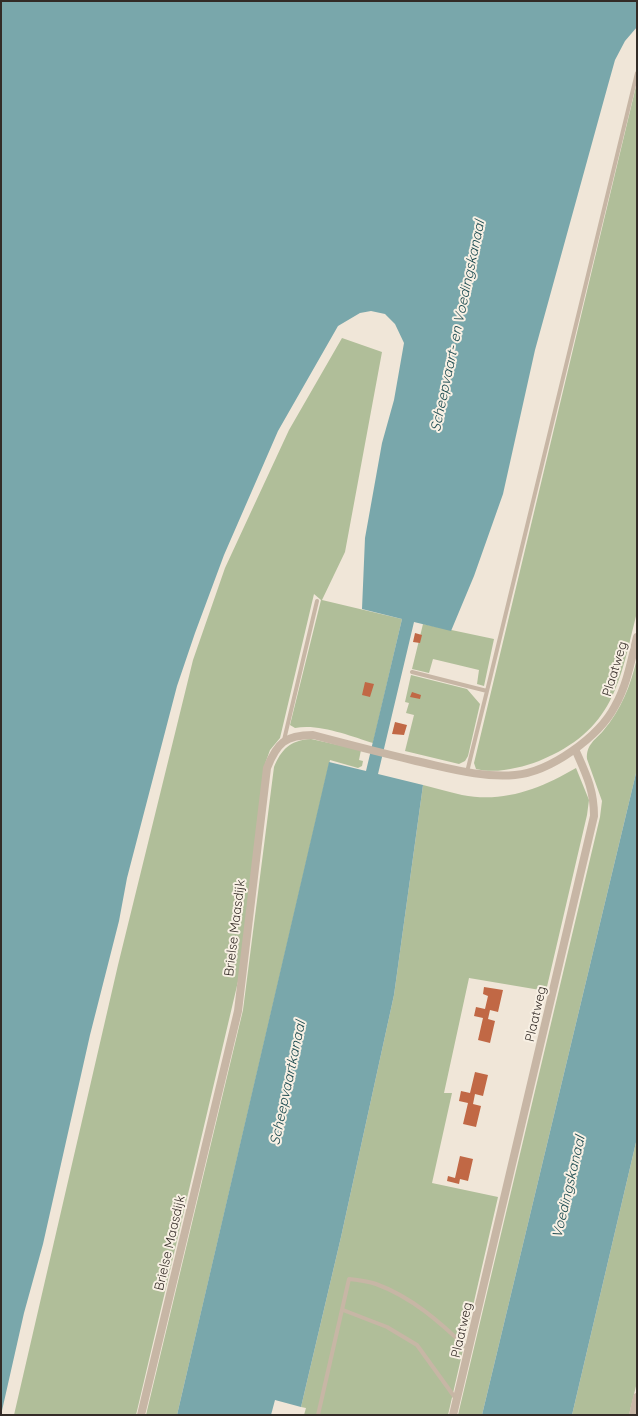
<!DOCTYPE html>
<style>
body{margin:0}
#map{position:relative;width:638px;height:1416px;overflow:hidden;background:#f0e6d8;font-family:Quicksand,sans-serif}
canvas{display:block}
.frame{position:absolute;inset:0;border:2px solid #332b26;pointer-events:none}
</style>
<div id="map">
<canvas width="638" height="1416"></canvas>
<div class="frame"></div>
</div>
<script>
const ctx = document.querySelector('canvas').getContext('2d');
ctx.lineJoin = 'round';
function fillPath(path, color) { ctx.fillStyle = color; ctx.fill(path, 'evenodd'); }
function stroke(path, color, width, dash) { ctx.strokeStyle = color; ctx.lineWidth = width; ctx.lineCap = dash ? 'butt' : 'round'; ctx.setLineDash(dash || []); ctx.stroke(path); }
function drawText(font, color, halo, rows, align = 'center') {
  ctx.font = font + ' Quicksand,sans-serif'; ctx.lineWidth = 4; ctx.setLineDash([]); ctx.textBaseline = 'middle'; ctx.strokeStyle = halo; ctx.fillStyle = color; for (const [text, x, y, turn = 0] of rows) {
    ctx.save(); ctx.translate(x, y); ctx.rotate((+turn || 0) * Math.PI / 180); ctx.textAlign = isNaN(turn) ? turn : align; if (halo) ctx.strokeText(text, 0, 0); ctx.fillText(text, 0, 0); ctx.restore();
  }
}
fillPath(new Path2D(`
 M637 82V612C619 684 614 730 539 761 520 768 496 774 476 769L474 763Z
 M342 338 382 352 345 552 322 600 402 619 373 743C351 736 318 723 295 728L290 725 321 600 314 594 280 738 270 750 265 764 240 973 136 1415H14L118 965 193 660 225 568 250 514 289 430Z
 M423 624 494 639 484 686 477 684 479 670 433 659 429 673 412 669Z
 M637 658V769L482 1415H458L600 817 602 801 587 759C586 745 595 740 603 731 621 710 631 685 637 658Z
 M411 675 467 689 480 704 468 756 465 761 459 764 405 751 414 715 406 713 409 703 405 702Z
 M311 739 361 750 359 760 363 761 362 766 358 768 330 760 177 1415H146L243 1010 274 767C281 750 290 740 311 739Z
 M576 768 589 800 587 815 546 991 469 978 444 1093H452L432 1183 498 1197 448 1415H304L306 1408 301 1407 341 1237 394 995 423 785C436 788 448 792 462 795 504 803 540 789 576 768Z
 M637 1138V1382L629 1415H572Z`), '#b0be99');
fillPath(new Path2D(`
 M1 1H637V27L625 41 615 60 608 85 535 350 503 494 474 576 451 631 414 622 378 774 423 785 394 995 341 1237 301 1407 275 1400 271 1415H177L329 762 366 771 402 619 362 609 365 538 382 443 394 400 404 343 395 324 385 314 371 311 360 313 338 326 278 431 224 555 195 633 177 686 127 878 119 921 90 1035 43 1244 24 1313 1 1415Z
 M637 769V1138L572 1415H482Z`), '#79a7ab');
fillPath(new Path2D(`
 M415 633 422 635 420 643 413 642Z
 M365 682 374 684 370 697 362 695Z
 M412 692 421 695 420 699 410 697Z
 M395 722 407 725 404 735 392 734Z
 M484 987 503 990 498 1012 490 1010 488 1019 495 1021 490 1043 478 1040 483 1018 474 1016 476 1007 485 1009 488 996 483 994Z
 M475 1072 488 1075 483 1096 475 1094 473 1104 481 1106 476 1127 463 1124 468 1103 459 1101 461 1091 470 1093Z
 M460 1156 473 1159 468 1181 460 1179 459 1184 447 1181 448 1176 455 1178Z`), '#c16845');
stroke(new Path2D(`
 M412 672 487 691 467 772
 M487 691 637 73
 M284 740 317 601
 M343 1310 387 1327 417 1345 456 1399
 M318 1415 349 1279C358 1280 367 1281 376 1284 412 1297 441 1323 468 1349`), '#c7b6a5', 4);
stroke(new Path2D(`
 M141 1415 238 1011 267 768C277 743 285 735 313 735 347 744 382 753 416 761 449 768 481 778 515 775 550 772 599 737 615 706 627 685 631 661 637 637
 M453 1415 594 816C594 789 586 774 575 749
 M633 1415 637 1397`), '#c7b6a5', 8);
drawText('13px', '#332b26', '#f8f0e4', [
 ["Plaatweg",615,669,-73],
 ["Brielse Maasdijk",235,928,-83],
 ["Plaatweg",536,1014,-77],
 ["Brielse Maasdijk",170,1243,-77],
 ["Plaatweg",462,1330,-77]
]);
drawText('italic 14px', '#1e4d52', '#f8f0e4', [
 ["Scheepvaart- en Voedingskanaal",458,326,-78],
 ["Scheepvaartkanaal",288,1083,-78],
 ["Voedingskanaal",569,1187,-77]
]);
</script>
